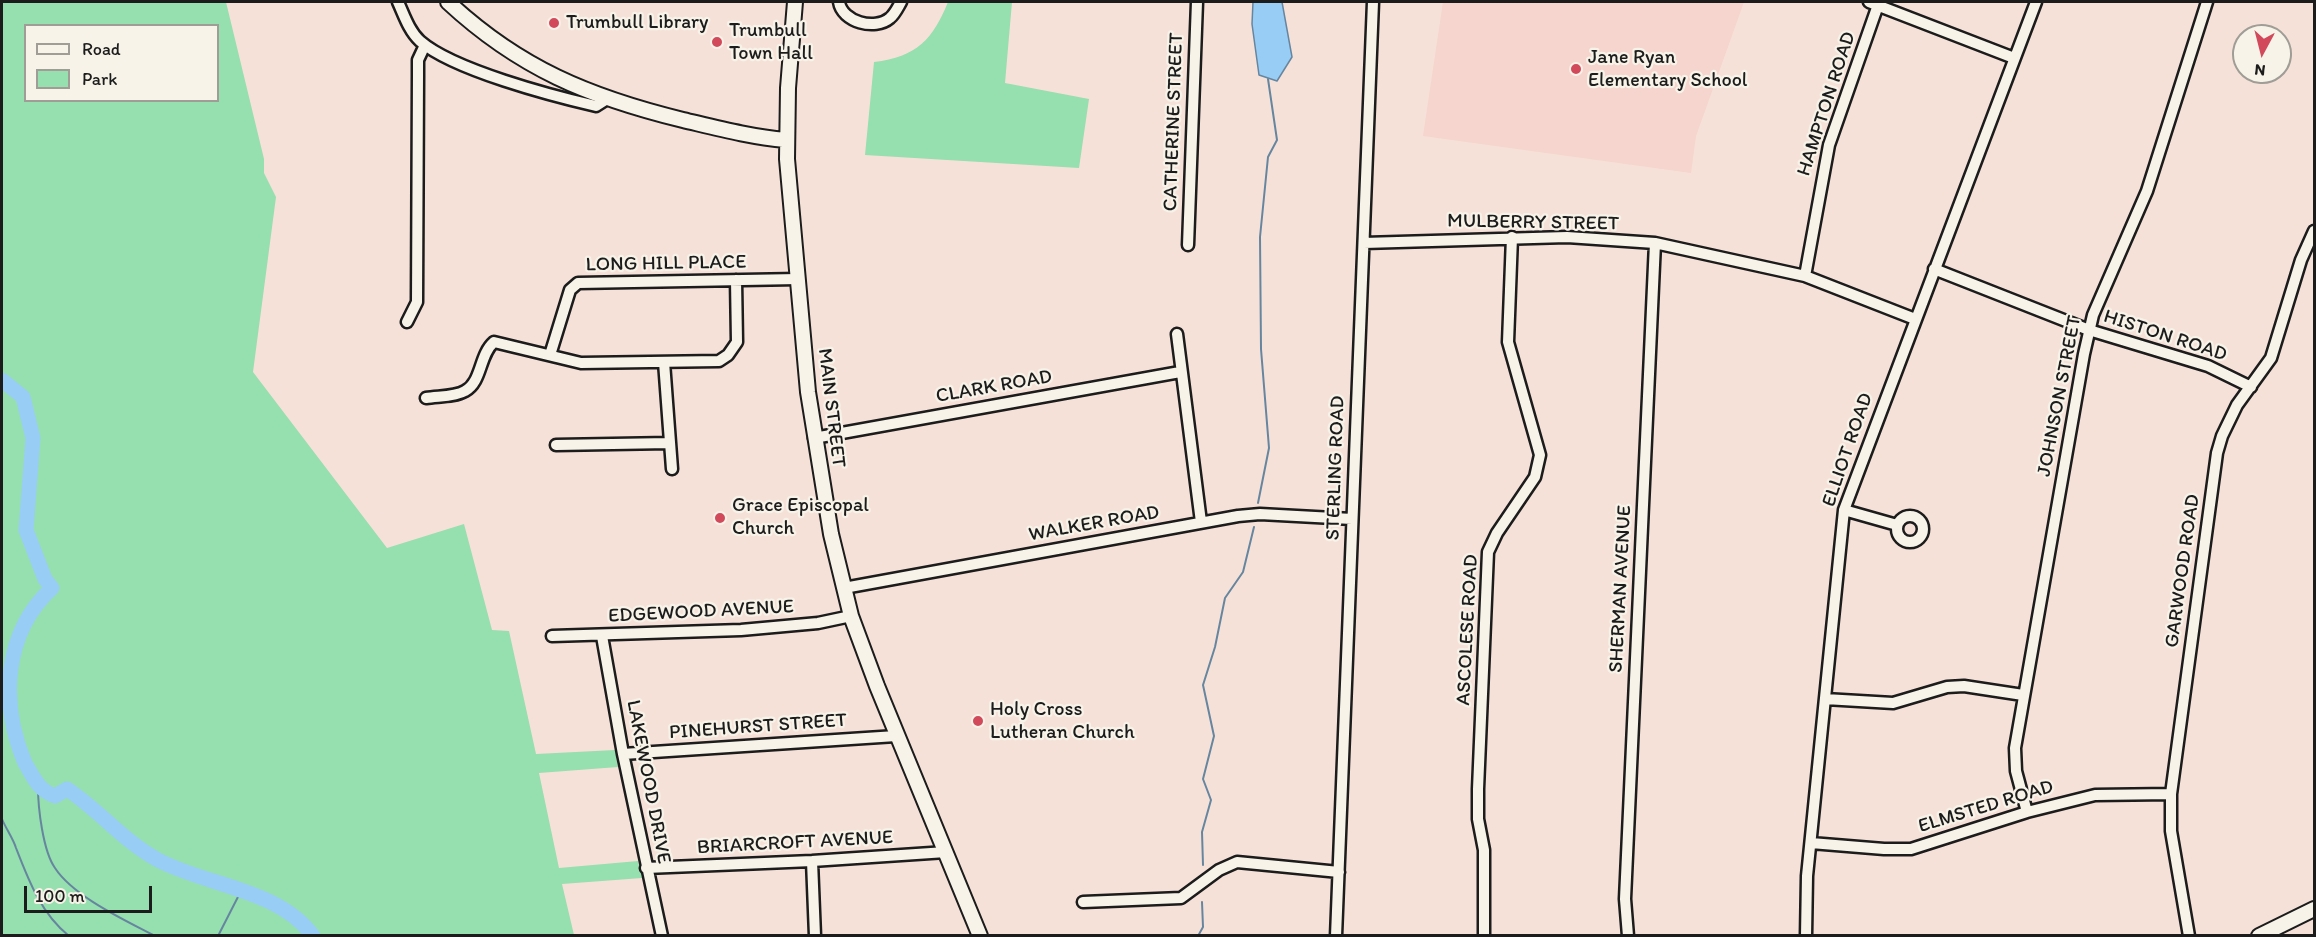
<!DOCTYPE html>
<style>
body{margin:0}
#map{position:relative;width:2316px;height:937px;overflow:hidden;background:#f6e1d8;font-family:Itim,sans-serif}
canvas{display:block}
.frame{position:absolute;inset:0;border:3px solid #1c1c1c;pointer-events:none}
.legend{position:absolute;left:24px;top:24px;width:195px;height:78px;box-sizing:border-box;background:#f7f3e8;border:2px solid #9f9d96;margin:0;padding:8px 10px;list-style:none;font-size:18px;color:#1c1c1c}
.legend li{display:flex;align-items:center;gap:12px;height:30px}
.legend b{width:30px;border:2px solid #9f9d96}
.north{position:absolute;left:2232px;top:24px;width:60px;height:60px;box-sizing:border-box;background:#f7f3e8;border:2px solid #9f9d96;border-radius:50%;rotate:187deg;font-size:16px;font-weight:700;line-height:24px;text-align:center;color:#1c1c1c}
.north::after{content:'';display:block;margin:auto;width:21px;height:27px;background:#d1495b;clip-path:polygon(50% 0,100% 100%,50% 72%,0 100%)}
.scale{position:absolute;left:24px;top:886px;width:128px;height:27px;box-sizing:border-box;border:3px solid #1c1c1c;border-top:0;padding-left:8px;font-size:18px;line-height:21px;white-space:nowrap;color:#1c1c1c;-webkit-text-stroke:4px #f7f3e8;paint-order:stroke}
</style>
<div id="map">
<canvas width="2316" height="937"></canvas>
<div class="frame"></div>
<ul class="legend">
<li><b style="height:8px;background:#f7f3e8"></b>Road</li>
<li><b style="height:16px;background:#96dfaf"></b>Park</li>
</ul>
<div class="north">N</div>
<div class="scale">100 m</div>
</div>
<script>
const ctx = document.querySelector('canvas').getContext('2d');
ctx.lineJoin = 'round';
function fillPath(path, color) { ctx.fillStyle = color; ctx.fill(path, 'evenodd'); }
function stroke(path, color, width, dash) { ctx.strokeStyle = color; ctx.lineWidth = width; ctx.lineCap = dash ? 'butt' : 'round'; ctx.setLineDash(dash || []); ctx.stroke(path); }
function drawText(font, color, halo, rows, align = 'center') {
  ctx.font = font + ' Itim,sans-serif'; ctx.lineWidth = 4.5; ctx.setLineDash([]); ctx.textBaseline = 'middle'; ctx.strokeStyle = halo; ctx.fillStyle = color; for (const [text, x, y, turn = 0] of rows) {
    ctx.save(); ctx.translate(x, y); ctx.rotate((+turn || 0) * Math.PI / 180); ctx.textAlign = isNaN(turn) ? turn : align; if (halo) ctx.strokeText(text, 0, 0); ctx.fillText(text, 0, 0); ctx.restore();
  }
}
fillPath(new Path2D(`
 M1443 2H1744L1696 136 1691 173 1423 136Z`), '#f5d5cd');
fillPath(new Path2D(`
 M2 2H226L264 159V173L276 197 253 372 387 548 464 524 492 630 509 631 536 754 615 750 618 767 539 773 559 868 638 861 642 878 562 884 574 935H2ZM26 26H218V100H26Z
 M948 2H1012L1005 83 1089 99 1079 168 865 155 874 62C917 57 933 39 948 2Z`), '#96dfaf');
const water = new Path2D(`
 M1253 2H1282L1292 57 1277 81 1259 75 1252 24Z`);
fillPath(water, '#98cdf6');
stroke(water, '#66869f', 1.5);
stroke(new Path2D(`
 M1258 503 1269 448 1261 349 1260 237 1268 157 1277 140 1268 79
 M38 787C38 808 43 851 55 868 74 897 125 920 155 936
 M2 819C6 829 13 838 16 848 28 879 41 914 69 936
 M1203 865 1202 832 1211 800 1203 779 1214 736 1203 685 1215 647 1225 598 1243 572 1254 527
 M218 936 241 891
 M1198 936 1203 927 1202 902`), '#66869f', 2);
stroke(new Path2D(`
 M2 380 23 397 33 438 26 530 45 579 52 588C3 633 0 704 25 763 34 778 38 790 55 796L67 789C99 810 123 841 158 860 207 886 279 889 313 936`), '#98cdf6', 15);
const street = new Path2D(`
 M398 2C404 15 409 31 420 41 453 70 553 96 596 106L607 99
 M839 2C842 22 875 31 890 18 895 14 898 7 901 2
 M1869 2 2014 58
 M1364 243 1567 237 1655 243 1805 276 1915 319
 M1188 245 1197 2
 M1934 269 2089 330 2208 366 2251 387
 M1805 276 1829 145 1878 5
 M407 322 417 302 418 75V60L425 45
 M1177 334 1201 522
 M550 355 570 290 578 283 798 279
 M664 362 672 469
 M426 398C438 396 455 397 465 391 482 382 479 355 494 342L581 363 719 361 728 355 737 342 736 280
 M814 438 1180 372
 M556 445 669 443
 M1844 510 1897 525
 M1897 529a13 13 0 1 1 26 0a13 13 0 1 1-26 0Z
 M844 588 1238 516 1260 514 1352 519
 M552 636 741 630 818 623 851 616
 M602 636 623 754 662 936
 M1825 699 1893 703 1947 687 1964 686 2023 695
 M623 754 896 736
 M2027 812 2016 771 2015 748 2084 354 2093 315 2147 191 2207 2
 M1811 843 1884 849H1911L2027 812 2095 795 2171 794
 M812 861 815 936
 M646 868 812 861 946 852
 M1083 902 1181 898 1219 870 1237 862 1339 872
 M1336 936 1373 2
 M1484 936V850L1478 819V789L1488 552 1497 533 1535 477 1540 455 1508 342 1512 237
 M1628 936 1625 899 1655 243
 M1806 936 1807 876 1844 510 2036 2
 M2189 936 2171 831V794L2217 453 2222 436 2237 405 2271 358 2301 260 2314 231`);
const secondary = new Path2D(`
 M448 2C519 68 589 97 683 120 717 128 751 137 786 140
 M795 2 788 88 787 159 808 392 831 534 851 616 877 686 980 936
 M2259 936 2314 909`);
stroke(street, '#1c1c1c', 15);
stroke(secondary, '#1c1c1c', 18);
stroke(street, '#f7f3e8', 10);
stroke(secondary, '#f7f3e8', 14);
for (const [x, y, r, color] of [
 [554,23,6,"#d1495b"],
 [717,42,6,"#d1495b"],
 [1576,69,6,"#d1495b"],
 [720,518,6,"#d1495b"],
 [978,721,6,"#d1495b"]
]) { const dot = new Path2D(); dot.arc(x, y, r, 0, 2 * Math.PI); ctx.fillStyle = color; ctx.fill(dot); stroke(dot, '#f7f3e8', 2); }
drawText('20px', '#1c1c1c', '#f7f3e8', [
 ["Trumbull Library",566,23],
 ["Trumbull",729,31],
 ["Town Hall",729,54],
 ["Jane Ryan",1588,58],
 ["Elementary School",1588,81],
 ["Grace Episcopal",732,506],
 ["Church",732,529],
 ["Holy Cross",990,710],
 ["Lutheran Church",990,733]
], 'left');
drawText('20px', '#1c1c1c', '#f7f3e8', [
 ["HAMPTON ROAD",1827,104,-72],
 ["CATHERINE STREET",1174,122,-88],
 ["MULBERRY STREET",1533,223,1],
 ["LONG HILL PLACE",666,264,-1],
 ["HISTON ROAD",2165,336,18],
 ["CLARK ROAD",994,387,-10],
 ["JOHNSON STREET",2060,396,-79],
 ["MAIN STREET",831,408,83],
 ["ELLIOT ROAD",1848,450,-71],
 ["STERLING ROAD",1336,468,-88],
 ["WALKER ROAD",1094,524,-10],
 ["GARWOOD ROAD",2183,571,-82],
 ["SHERMAN AVENUE",1621,589,-87],
 ["EDGEWOOD AVENUE",701,612,-3],
 ["ASCOLESE ROAD",1468,630,-87],
 ["PINEHURST STREET",758,727,-4],
 ["LAKEWOOD DRIVE",648,782,79],
 ["ELMSTED ROAD",1986,807,-17],
 ["BRIARCROFT AVENUE",795,843,-3]
]);
</script>
